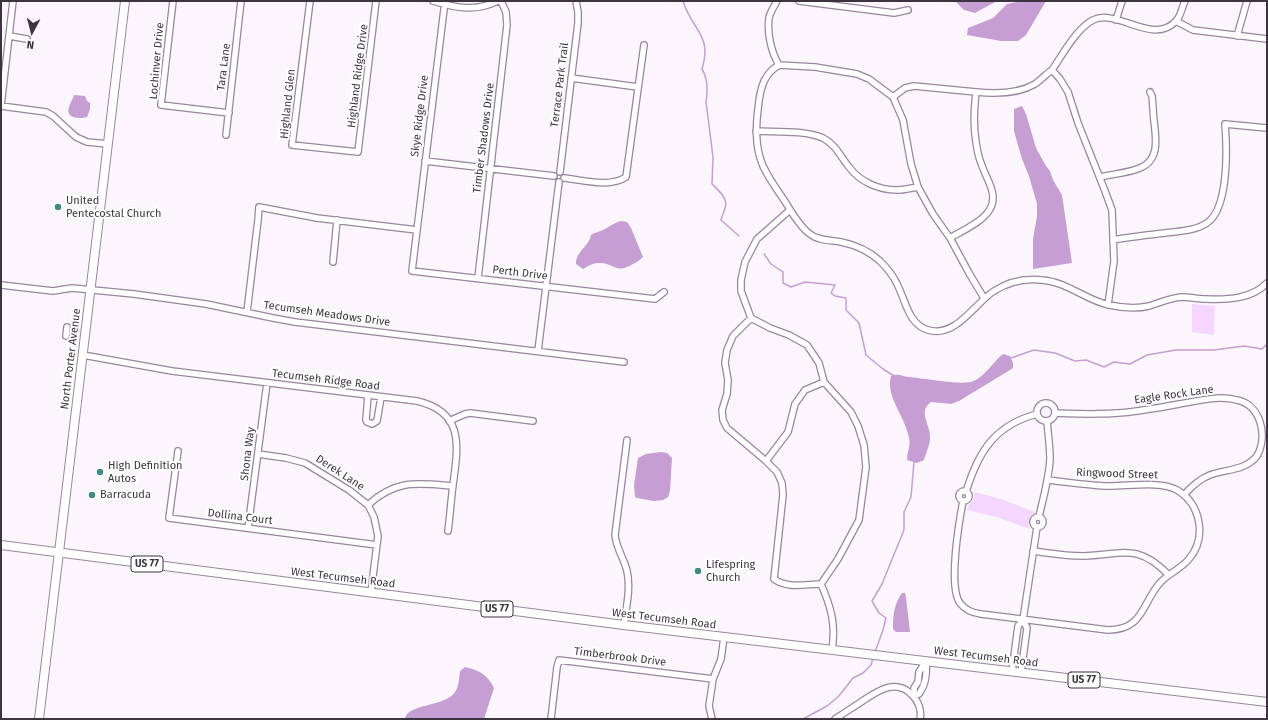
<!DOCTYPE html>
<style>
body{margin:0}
#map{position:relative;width:1268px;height:720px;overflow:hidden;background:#faf6fb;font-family:"Fira Sans",sans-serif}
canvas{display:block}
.frame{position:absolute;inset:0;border:2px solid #3c343f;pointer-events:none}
.north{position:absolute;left:12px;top:12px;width:40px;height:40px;-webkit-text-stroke:3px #fff;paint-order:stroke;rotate:187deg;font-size:11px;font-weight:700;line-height:16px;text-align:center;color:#3c343f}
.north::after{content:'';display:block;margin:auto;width:14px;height:18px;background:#3c343f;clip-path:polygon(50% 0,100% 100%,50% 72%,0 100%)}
</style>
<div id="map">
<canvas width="1268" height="720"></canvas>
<div class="frame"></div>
<div class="north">N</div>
</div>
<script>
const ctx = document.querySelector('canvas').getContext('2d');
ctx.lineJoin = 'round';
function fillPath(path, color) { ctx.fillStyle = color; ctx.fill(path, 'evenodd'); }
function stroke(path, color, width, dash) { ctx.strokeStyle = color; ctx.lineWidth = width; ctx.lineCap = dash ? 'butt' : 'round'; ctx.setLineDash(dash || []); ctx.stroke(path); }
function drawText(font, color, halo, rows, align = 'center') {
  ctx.font = font + ' "Fira Sans",sans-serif'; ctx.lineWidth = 4; ctx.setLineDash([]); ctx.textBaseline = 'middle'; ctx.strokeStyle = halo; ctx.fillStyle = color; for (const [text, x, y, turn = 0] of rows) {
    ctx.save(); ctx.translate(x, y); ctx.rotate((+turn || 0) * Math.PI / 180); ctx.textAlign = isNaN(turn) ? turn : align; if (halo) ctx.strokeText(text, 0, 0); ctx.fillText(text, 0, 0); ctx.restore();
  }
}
fillPath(new Path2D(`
 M1192 304 1215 306 1214 335 1192 332Z
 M974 492 1001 499 1035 512C1028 520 1028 519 1030 529L997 517 967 510 969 505 974 499Z`), '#f4d6fe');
fillPath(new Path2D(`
 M955 1H997L975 13 964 10Z
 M1022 1H1046L1026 35 1018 41H1001L967 35 968 28 993 18 1007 4Z
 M74 95 85 96 87 101 90 103V109L87 117C80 119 65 119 69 107 70 103 73 99 74 95Z
 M1022 106 1026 114 1036 148 1046 166 1050 171 1053 180 1062 195 1072 263 1033 269V239L1037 216V204L1029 176 1022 159 1014 131V109Z
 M622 221 627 222 631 228 643 257C640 260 637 262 633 264 615 275 614 262 598 263 593 263 588 266 583 269L576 264C576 251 588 248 591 235 595 232 599 232 603 230 610 227 614 222 622 221Z
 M1003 354 1010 356 1013 363V368L1010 370 959 401 951 404 931 402C917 412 931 425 930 438 930 445 926 453 924 460L917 463 907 460C907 453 911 445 909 438 906 418 885 396 891 376 898 373 902 376 909 377 923 378 962 386 974 381 985 376 993 362 1003 354Z
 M661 452 667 453 672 458 670 491 668 497 663 500 654 501 637 498 635 497 634 485 638 458 646 454Z
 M902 593H905L906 597 910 632H896L893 629C893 616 894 604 902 593Z
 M465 667C479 670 488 675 494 688L484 719H405C407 703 446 707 455 692 459 687 459 678 460 671Z`), '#c79ed4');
stroke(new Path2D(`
 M683 1C691 29 713 35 702 69 708 79 708 90 706 102L713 157 712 184C718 190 729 199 725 208 724 213 722 215 721 220L739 236
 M764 254 771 264 783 272V283L791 287 805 282 835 285 831 293 835 296 846 298V310L859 323 866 355 883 369 894 376
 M1011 358 1034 350 1055 353 1075 361 1086 360 1104 367 1114 362 1130 364 1147 355 1176 350H1214L1244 346 1262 349 1267 344
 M875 652 883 630 886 618 879 613 872 601 882 584 904 530V512L911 497 914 462
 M803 719 827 706 838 697 853 678 863 673 871 665 873 658`), '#c79ed4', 1.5);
const minor = new Path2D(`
 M173 1 161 105 229 113
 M310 1 292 145 358 152 376 1
 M433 1C456 8 475 12 498 1
 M445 1 412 271 655 299 664 292
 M777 1C774 7 770 12 769 18 767 33 771 52 779 65 765 73 761 86 759 101 756 123 754 145 763 166 769 179 778 191 786 203 792 213 800 227 810 234 818 241 831 240 841 242 856 245 869 251 880 261 887 268 893 275 897 284 906 301 908 324 928 330 956 338 974 304 994 291 1008 282 1025 278 1042 280 1068 282 1085 300 1109 305 1123 308 1136 309 1149 306 1159 303 1170 298 1181 297 1189 297 1198 299 1206 299 1227 300 1252 299 1267 283
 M799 1 894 13 908 10
 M1116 20 1122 1
 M1176 21 1193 30 1267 39
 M9 36 27 39
 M1237 36 1247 1
 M779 65 815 67 857 74 869 79 893 97 903 120 911 164 918 187 933 214 950 238
 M571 78 638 87
 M893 97 905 88 914 86 976 92
 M1 106 46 112 53 116 76 137 87 142 108 144
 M1 106 13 1
 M756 131C776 132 805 130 823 138 836 145 840 156 849 167 860 182 879 190 897 190 904 190 911 188 918 187
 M226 135 241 1
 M425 161 554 176
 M560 172 578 23V12L576 1
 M1100 177C1113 174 1128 173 1140 168 1160 160 1156 138 1154 121 1153 113 1153 104 1152 96L1150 92
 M564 178C583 180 610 188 626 177L644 45
 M790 210 757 239 745 262 741 280V291L751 318 770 328 789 335 807 345 819 363 824 382 851 412 858 426 864 445 866 467 859 520 838 559 821 584
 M1113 240C1130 237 1148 235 1165 233 1179 231 1195 231 1207 223 1229 208 1227 148 1225 124L1267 128
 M333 262 337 220
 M478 278 507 25 506 12 501 1
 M1 285 53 291 72 288 134 294 206 304 273 318 295 322 624 362
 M984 298 969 273 950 238C962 231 984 221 990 209 999 194 985 177 981 163 978 156 977 149 976 142 973 125 974 109 976 92 995 94 1018 94 1035 84 1041 80 1046 74 1052 70
 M1108 305 1114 261 1112 210 1105 191 1078 123 1068 92 1060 79 1052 70C1063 54 1076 29 1093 20 1117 8 1153 46 1176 21 1181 16 1182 7 1185 1
 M247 312 258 220 259 207 317 218 417 230
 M751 318 733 336 727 350 725 363 728 380 727 394 722 410 723 420 727 428 766 461 777 472 782 483 783 495 774 579C788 589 805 584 821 584
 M66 336 67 327
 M538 351 559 182
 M83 355 172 371 417 401C465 412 458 447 453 485 451 500 450 516 448 531
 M368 395 366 420 367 422 372 424 377 421 381 397
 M1037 412a9 9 0 1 1 18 0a9 9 0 1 1-18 0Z
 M1055 413C1083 414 1110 415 1137 411 1151 409 1165 407 1179 404 1198 401 1218 395 1237 400 1261 405 1268 436 1257 456 1245 471 1226 469 1210 475 1199 479 1191 487 1184 495
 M449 421 465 414 470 413 533 421
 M178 451 169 518 377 545
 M258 454 286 458 305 463 349 490 368 505 374 517 378 536 371 592
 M766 461 788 432 795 404 805 390 824 382
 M959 496a5 5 0 1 1 10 0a5 5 0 1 1-10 0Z
 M966 492C978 452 995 425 1037 414
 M963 501C959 522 948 587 960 603 965 610 973 613 981 614L1108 630C1143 630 1142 604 1159 584 1167 574 1181 569 1189 559 1207 538 1201 504 1177 490 1159 480 1126 487 1105 486 1086 485 1066 482 1047 480
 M368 505C396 479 418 483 453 486
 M1039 517C1043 498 1049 479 1050 459 1050 446 1048 434 1047 421
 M1033 522a5 5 0 1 1 10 0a5 5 0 1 1-10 0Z
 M248 528 267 383
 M1033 551C1049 553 1066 556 1083 556 1123 555 1136 542 1169 575
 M821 584C831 607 836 624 832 650
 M624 625C626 608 631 588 627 571 624 558 616 548 615 535L627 440
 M926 661C927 674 926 684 919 694L914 696V688L918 682 919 672Z
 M1012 671 1018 626 1023 620
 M1021 673 1027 628 1023 620 1037 527
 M551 719 557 667 559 660 713 679
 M712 719 709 706 713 679 721 659 724 637
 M835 719C844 713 852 708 861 702 876 692 895 678 911 694 918 700 922 710 920 719`);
const secondary = new Path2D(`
 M39 719 125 1`);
const primary = new Path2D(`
 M1 545 624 625 1267 702`);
stroke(minor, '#99859f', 8);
stroke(secondary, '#99859f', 10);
stroke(primary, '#99859f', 10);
stroke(minor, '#fff', 5.5);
stroke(secondary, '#fff', 8);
stroke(primary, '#fff', 8);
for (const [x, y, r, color] of [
 [58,207,4,"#438a84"],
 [100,472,4,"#438a84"],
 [92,495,4,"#438a84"],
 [698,571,4,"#438a84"]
]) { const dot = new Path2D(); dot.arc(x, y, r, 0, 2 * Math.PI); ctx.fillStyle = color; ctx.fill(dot); stroke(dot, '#fff', 1.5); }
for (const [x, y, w] of [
 [147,564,32],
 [497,609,32],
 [1084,680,32]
]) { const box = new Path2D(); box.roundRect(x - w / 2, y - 8, w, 16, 3); ctx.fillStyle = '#fff'; ctx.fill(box); stroke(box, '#3c343f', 1); }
drawText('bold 10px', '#3c343f', null, [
 ["US 77",147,564],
 ["US 77",497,609],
 ["US 77",1084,680]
]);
drawText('11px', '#3c343f', '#fff', [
 ["Lochinver Drive",157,61,-85],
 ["Tara Lane",224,67,-83],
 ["Highland Ridge Drive",358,76,-83],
 ["Terrace Park Trail",560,85,-83],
 ["Highland Glen",288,104,-84],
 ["Skye Ridge Drive",420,116,-83],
 ["Timber Shadows Drive",484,138,-83],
 ["Perth Drive",520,273,7],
 ["Tecumseh Meadows Drive",327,314,8],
 ["North Porter Avenue",71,359,-83],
 ["Tecumseh Ridge Road",326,380,7],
 ["Eagle Rock Lane",1174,395,-8],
 ["Shona Way",248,454,-83],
 ["Derek Lane",340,473,33],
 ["Ringwood Street",1117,474,2],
 ["Dollina Court",240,517,7],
 ["West Tecumseh Road",343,578,7],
 ["West Tecumseh Road",664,619,7],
 ["Timberbrook Drive",620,657,7],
 ["West Tecumseh Road",986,657,7]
]);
drawText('11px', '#3c343f', '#fff', [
 ["United",66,201],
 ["Pentecostal Church",66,214],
 ["High Definition",108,466],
 ["Autos",108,479],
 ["Barracuda",100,495],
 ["Lifespring",706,565],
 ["Church",706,578]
], 'left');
</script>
